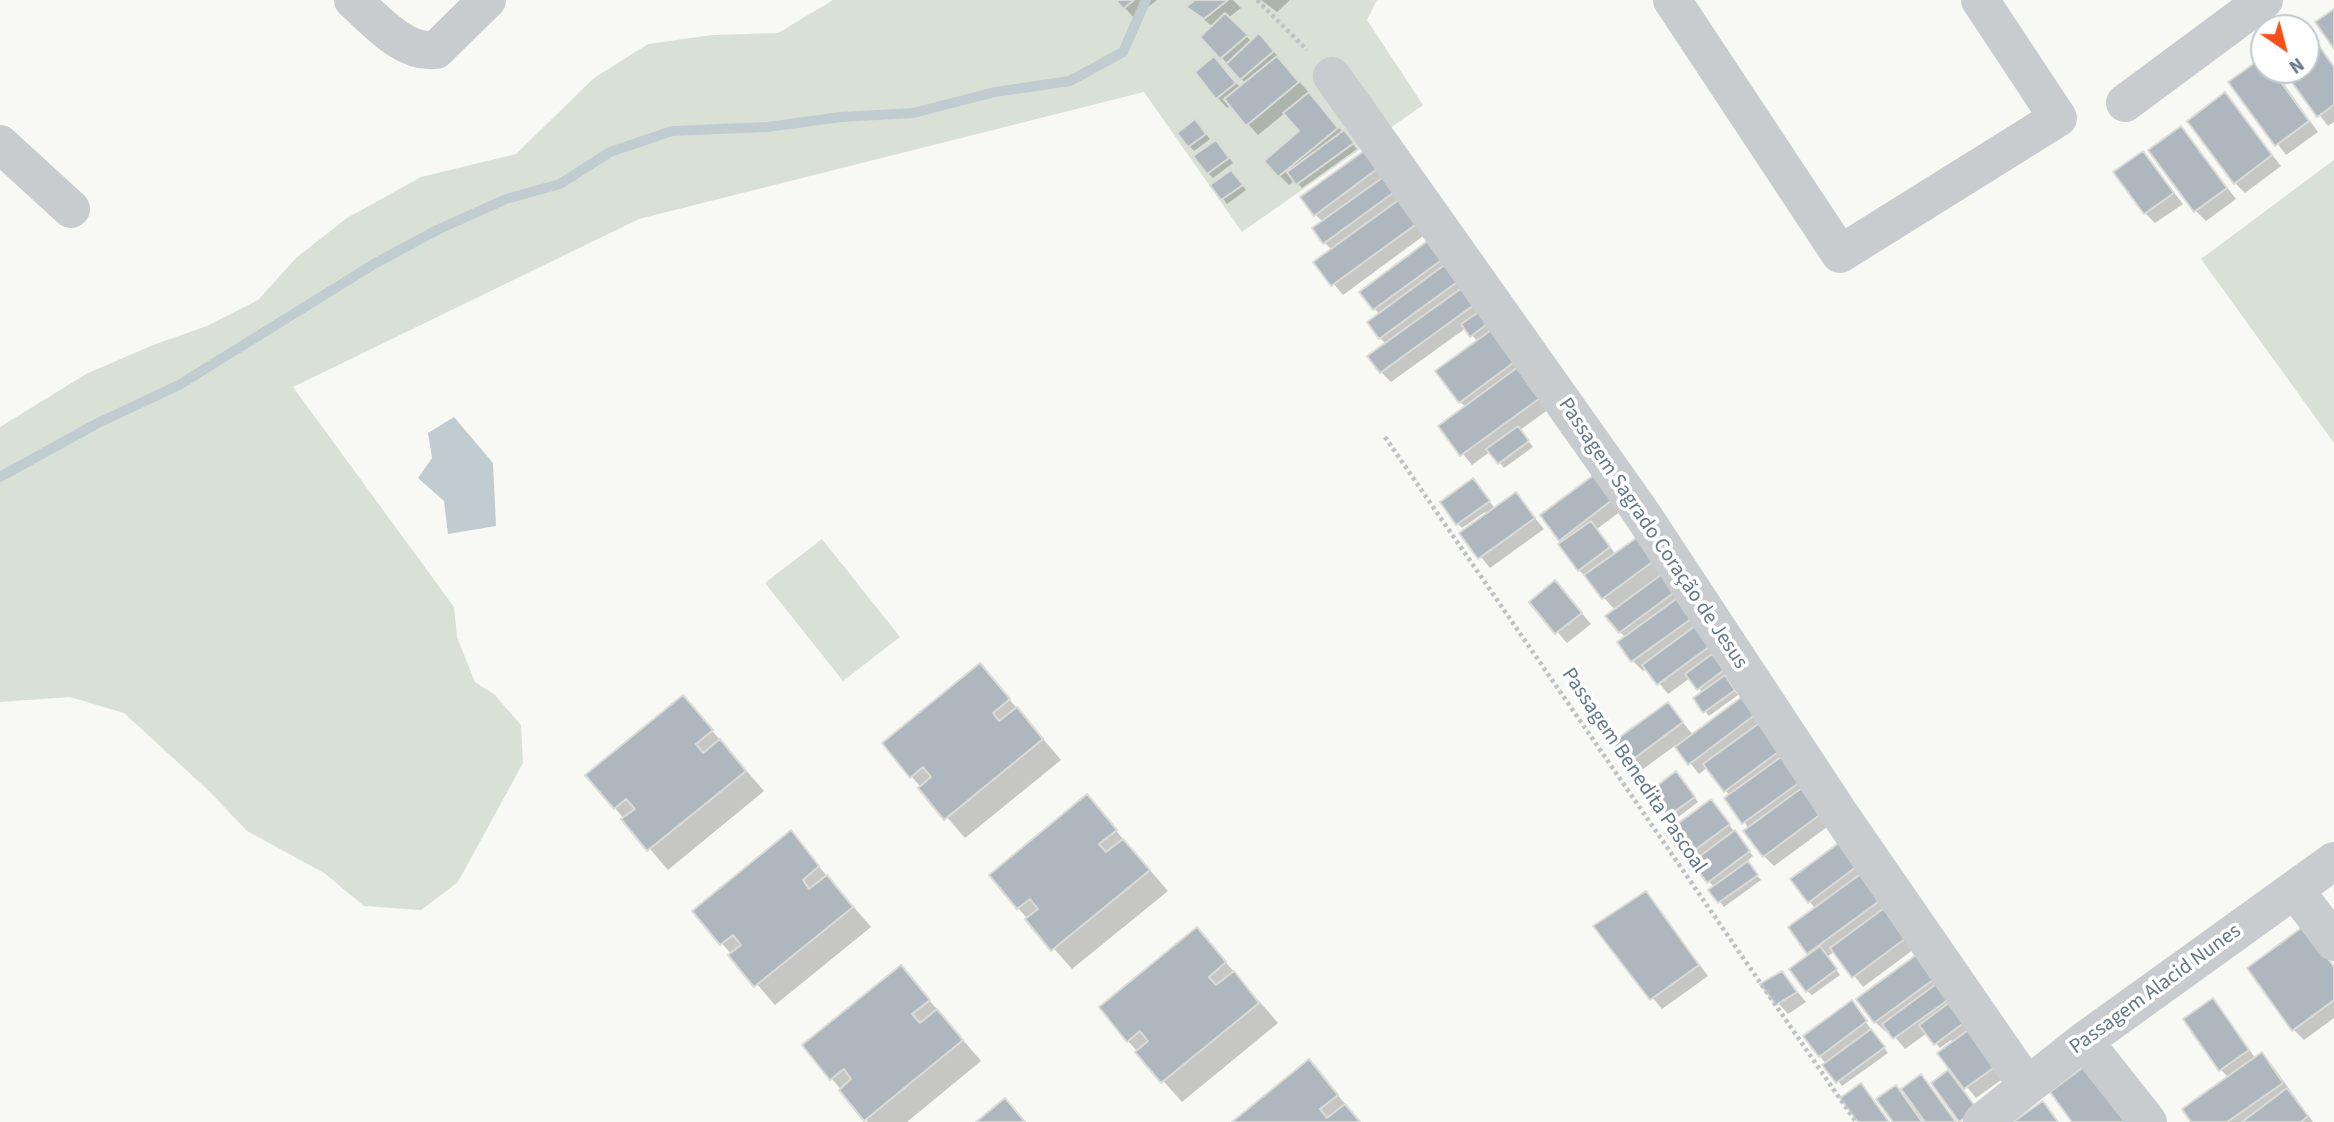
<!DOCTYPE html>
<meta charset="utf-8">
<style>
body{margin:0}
#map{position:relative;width:2334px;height:1122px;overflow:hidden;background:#f8f8f5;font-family:"Source Sans 3",sans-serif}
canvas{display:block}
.north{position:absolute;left:2250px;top:14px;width:70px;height:70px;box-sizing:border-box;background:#fff;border:2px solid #c1c9d0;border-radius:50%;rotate:145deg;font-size:19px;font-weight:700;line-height:28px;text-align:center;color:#647889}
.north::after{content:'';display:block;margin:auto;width:24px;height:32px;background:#f45019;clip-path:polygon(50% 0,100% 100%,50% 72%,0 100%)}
</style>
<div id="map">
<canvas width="2334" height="1122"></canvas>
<div class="north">N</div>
</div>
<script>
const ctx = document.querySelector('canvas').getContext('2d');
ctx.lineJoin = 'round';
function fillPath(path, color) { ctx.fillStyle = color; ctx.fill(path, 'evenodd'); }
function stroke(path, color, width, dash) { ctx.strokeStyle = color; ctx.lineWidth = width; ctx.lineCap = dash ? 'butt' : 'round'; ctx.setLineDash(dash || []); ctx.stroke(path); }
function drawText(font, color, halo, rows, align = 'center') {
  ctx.font = font + ' "Source Sans 3",sans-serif'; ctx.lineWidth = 7; ctx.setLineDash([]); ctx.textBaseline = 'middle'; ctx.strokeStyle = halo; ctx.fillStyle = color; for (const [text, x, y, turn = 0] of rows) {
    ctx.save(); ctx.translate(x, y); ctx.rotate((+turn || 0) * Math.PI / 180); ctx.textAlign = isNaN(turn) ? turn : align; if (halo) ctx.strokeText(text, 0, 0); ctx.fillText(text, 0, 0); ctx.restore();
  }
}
fillPath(new Path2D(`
 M833 0H1377L1367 20 1423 105 1242 232 1144 92 639 219 293 387 454 607 457 637 475 682 495 695 521 725 523 763 458 882 421 910 364 906 324 873 247 831 209 791 124 713 70 697 0 702V427L86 374 153 345 207 326 258 300 297 257 347 218 421 177 516 154 594 78 648 44 712 35 778 33Z
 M2334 160V443L2201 259Z
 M822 539 900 637 843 681 765 583Z`), '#d9e1d6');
fillPath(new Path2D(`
 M454 417 493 463 496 526 448 534 444 501 418 478 432 458 428 433Z`), '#c1ccd1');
fillPath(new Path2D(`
 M1118 0H1157L1134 18Z
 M1198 0H1233L1241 8 1228 18 1252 42 1269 46 1357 149 1302 188 1295 180 1289 185 1279 175 1301 132 1285 113 1258 135 1231 105 1227 108 1217 97 1224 69 1241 88 1246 84 1203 37 1213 27 1189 7Z
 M1261 0H1290L1277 12Z
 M2309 35 2334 66V122L2328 126 2285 70H2306V37Z
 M2263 59 2264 70H2274L2318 132 2286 155 2231 82Z
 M2224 94 2281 166 2245 193 2235 183Z
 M1199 126 1210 139 1194 151 1179 133Z
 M2181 128 2236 199 2206 221 2196 211Z
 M1221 147 1233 163 1213 178 1208 173Z
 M1368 150 1430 231 1343 295 1316 263 1332 250 1325 243 1323 222 1315 214Z
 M2143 153 2183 204 2155 223 2145 213Z
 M1236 177 1246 190 1227 204 1213 185Z
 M1429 242 1549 409 1520 430 1533 447 1504 468 1491 451 1472 465 1440 426 1466 407 1460 402 1478 342 1466 328 1391 382 1381 372 1387 345 1380 338V315L1361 292Z
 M1594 478 1621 511 1597 529 1616 555 1642 536 1727 675 1724 677 1738 695 1709 716 1705 711 1703 693 1690 678 1668 694 1647 668 1643 671 1633 661 1619 643 1626 638 1620 632 1615 610 1579 570 1560 540Z
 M1478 485 1495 509 1515 494 1544 529 1490 568 1461 533 1487 515 1485 512 1462 528 1457 523Z
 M1555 582 1591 624 1567 643 1531 602Z
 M980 665 1061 760 965 838 912 777Z
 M1751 693 1838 819 1774 866 1764 856 1730 796 1708 767 1699 774 1676 745 1639 772 1629 761 1668 704 1693 735Z
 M683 697 764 791 668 870 615 808Z
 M1681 778 1698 802 1673 821 1668 816Z
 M1087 797 1168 891 1072 969 1018 908Z
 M1711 801 1753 856 1746 862 1761 880 1724 907 1711 890 1714 887 1686 857Z
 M790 833 871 927 775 1005 694 911Z
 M1847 840 1921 944 1863 987 1835 951 1827 957 1840 975 1812 995 1807 991 1811 955 1809 952 1816 909 1809 901Z
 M1645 893 1708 976 1662 1009 1595 926Z
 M1197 929 1278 1023 1182 1102 1128 1041Z
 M2314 938 2334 966V1018L2304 1040 2294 1030Z
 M1919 955 2015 1070 1976 1098 1940 1053 1954 1043 1951 1040 1940 1048 1927 1033 1905 1049 1889 1030 1886 1032 1875 1022 1859 999Z
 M901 967 981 1061 907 1122H868L832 1079Z
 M1782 973 1806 1002 1788 1014 1778 1003Z
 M2213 1000 2256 1059 2262 1055 2272 1065 2313 1122H2193L2229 1078 2220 1069Z
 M1852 1003 1888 1053 1842 1086 1820 1056Z
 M1309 1062 1361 1122H1235Z
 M1920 1076 1931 1087 1956 1122H1895L1896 1087 1908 1100Z`), '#0003');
stroke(new Path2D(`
 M0 477 96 424 179 385 374 264 437 230 506 199 560 184 610 152 672 131 767 127 841 117 913 113 995 92 1070 81 1123 52 1146 0`), '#c1ccd1', 10);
const building = new Path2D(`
 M1116 0H1134L1123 9Z
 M1195 0H1228L1204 19 1186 7Z
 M2334 9V49L2315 22Z
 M1225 13 1248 35 1220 59 1200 37Z
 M2309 32 2334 67V105L2317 117 2283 70H2306V34Z
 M1259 33 1274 51 1240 80 1226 64Z
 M1214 56 1236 83 1216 99 1195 72Z
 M1277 56 1299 82 1246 126 1224 99Z
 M2263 57 2264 70H2272L2309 121 2275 146 2228 82Z
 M1309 92 1338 128 1278 177 1264 161 1299 131 1283 113Z
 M2225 92 2272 155 2234 184 2187 121Z
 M1195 119 1206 134 1188 147 1177 133Z
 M2181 126 2227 188 2194 212 2148 150Z
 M1344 130 1354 143 1296 185 1287 172Z
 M1216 140 1229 158 1207 174 1193 156Z
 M1368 148 1381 166 1314 216 1300 197Z
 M2143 151 2174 193 2144 214 2113 172Z
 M1231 170 1243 185 1221 200 1210 185Z
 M1386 175 1397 190 1323 244 1312 228Z
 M1404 196 1422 220 1331 286 1313 262Z
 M1429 240 1443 259 1373 310 1359 292Z
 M1451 260 1464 277 1379 339 1367 322Z
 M1466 285 1478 302 1380 373 1367 356Z
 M1483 309 1491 321 1470 337 1461 324Z
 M1494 328 1517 360 1459 403 1435 371Z
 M1518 367 1540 398 1460 456 1438 426Z
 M1518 426 1529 441 1498 464 1486 449Z
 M1594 475 1612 500 1559 541 1540 515Z
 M1473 478 1490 501 1456 525 1440 502Z
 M1516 492 1535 518 1478 559 1459 533Z
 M1591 521 1610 547 1578 571 1558 544Z
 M1642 534 1659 557 1602 599 1584 575Z
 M1669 569 1683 586 1619 633 1605 616Z
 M1555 580 1582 613 1555 634 1529 602Z
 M1683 594 1698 614 1631 662 1617 642Z
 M1695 626 1710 646 1657 685 1642 665Z
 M1712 654 1724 670 1697 690 1685 674Z
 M980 663 1010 699 993 713 999 721 1017 707 1043 739 944 820 918 788 931 777 923 767 910 778 882 743Z
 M1725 675 1735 690 1703 713 1693 698Z
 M1751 690 1764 708 1688 765 1675 747Z
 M683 695 713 730 696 744 703 753 720 739 746 771 647 851 621 819 635 809 626 799 614 809 585 775Z
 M1668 702 1683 722 1628 763 1613 742Z
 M1769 716 1789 744 1724 792 1703 764Z
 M1792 749 1811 774 1742 824 1724 798Z
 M1676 771 1695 797 1667 817 1649 792Z
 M1810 782 1829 808 1763 857 1743 831Z
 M1087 794 1117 830 1099 844 1106 852 1123 839 1150 870 1051 951 1025 919 1038 909 1030 899 1017 909 989 875Z
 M1711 799 1730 824 1684 858 1665 833Z
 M791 830 819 866 803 880 809 889 827 875 853 907 754 987 728 955 741 945 733 935 720 945 692 911Z
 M1735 830 1750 851 1707 883 1692 862Z
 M1847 837 1864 861 1808 903 1790 879Z
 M1748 861 1758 875 1718 903 1708 890Z
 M1862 873 1882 899 1807 954 1788 927Z
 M1646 891 1699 965 1650 1000 1593 926Z
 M1891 903 1913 933 1852 978 1830 948Z
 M2304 926 2334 967V1000L2292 1031 2247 968Z
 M1197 927 1226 962 1209 977 1216 985 1234 971 1259 1003 1161 1083 1135 1052 1148 1041 1140 1031 1127 1042 1099 1007Z
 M1820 946 1837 969 1806 992 1789 969Z
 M1919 953 1937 977 1874 1023 1856 999Z
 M901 965 930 1000 912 1014 920 1023 937 1009 963 1040 864 1121 839 1090 851 1079 844 1069 830 1080 802 1045Z
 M1782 971 1797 992 1776 1005 1760 984Z
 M1947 976 1959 992 1893 1039 1882 1024Z
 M2213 998 2249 1050 2219 1071 2183 1019Z
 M1852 1000 1867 1021 1819 1057 1803 1036Z
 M1950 1002 1965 1022 1934 1045 1919 1025Z
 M1979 1022 2006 1059 1964 1089 1937 1053Z
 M1871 1029 1885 1047 1836 1083 1822 1065Z
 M2262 1052 2283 1083 2227 1122H2191L2182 1109Z
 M1309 1059 1338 1095 1320 1109 1327 1118 1345 1104 1360 1122H1232Z
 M2093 1060 2138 1122H2072L2050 1092Z
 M1948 1070 1977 1109 1959 1122 1931 1083Z
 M1921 1074 1956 1122H1925L1901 1089Z
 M1861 1083 1889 1122H1858L1840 1098Z
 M1896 1085 1920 1119 1923 1122H1893L1876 1099Z
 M2287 1088 2308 1116 2301 1122H2242Z
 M1005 1098 1025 1122H976Z
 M2043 1101 2058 1122H2013Z`);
fillPath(building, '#aeb7bd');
stroke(building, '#dadad7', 2);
stroke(new Path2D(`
 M1257 0 1307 50
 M1385 437 1856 1122`), '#bfc2c4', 4.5, [3.5, 3.5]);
stroke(new Path2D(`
 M353 0C375 20 404 54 436 50L487 0
 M1672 0 1840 254 2058 118 1980 0
 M1332 76 1640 511 1839 813 2026 1084
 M2125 103 2264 0
 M0 144 71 209
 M2295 890 2334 942
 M2084 1041 2148 1122
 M1982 1122 2084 1041 2334 861`), '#c8cccf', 38);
drawText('21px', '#647889', '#fff', [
 ["Passagem Sagrado Coração de Jesus",1652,534,56],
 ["Passagem Benedita Pascoal",1633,771,56],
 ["Passagem Alacid Nunes",2156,990,-36]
]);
</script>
